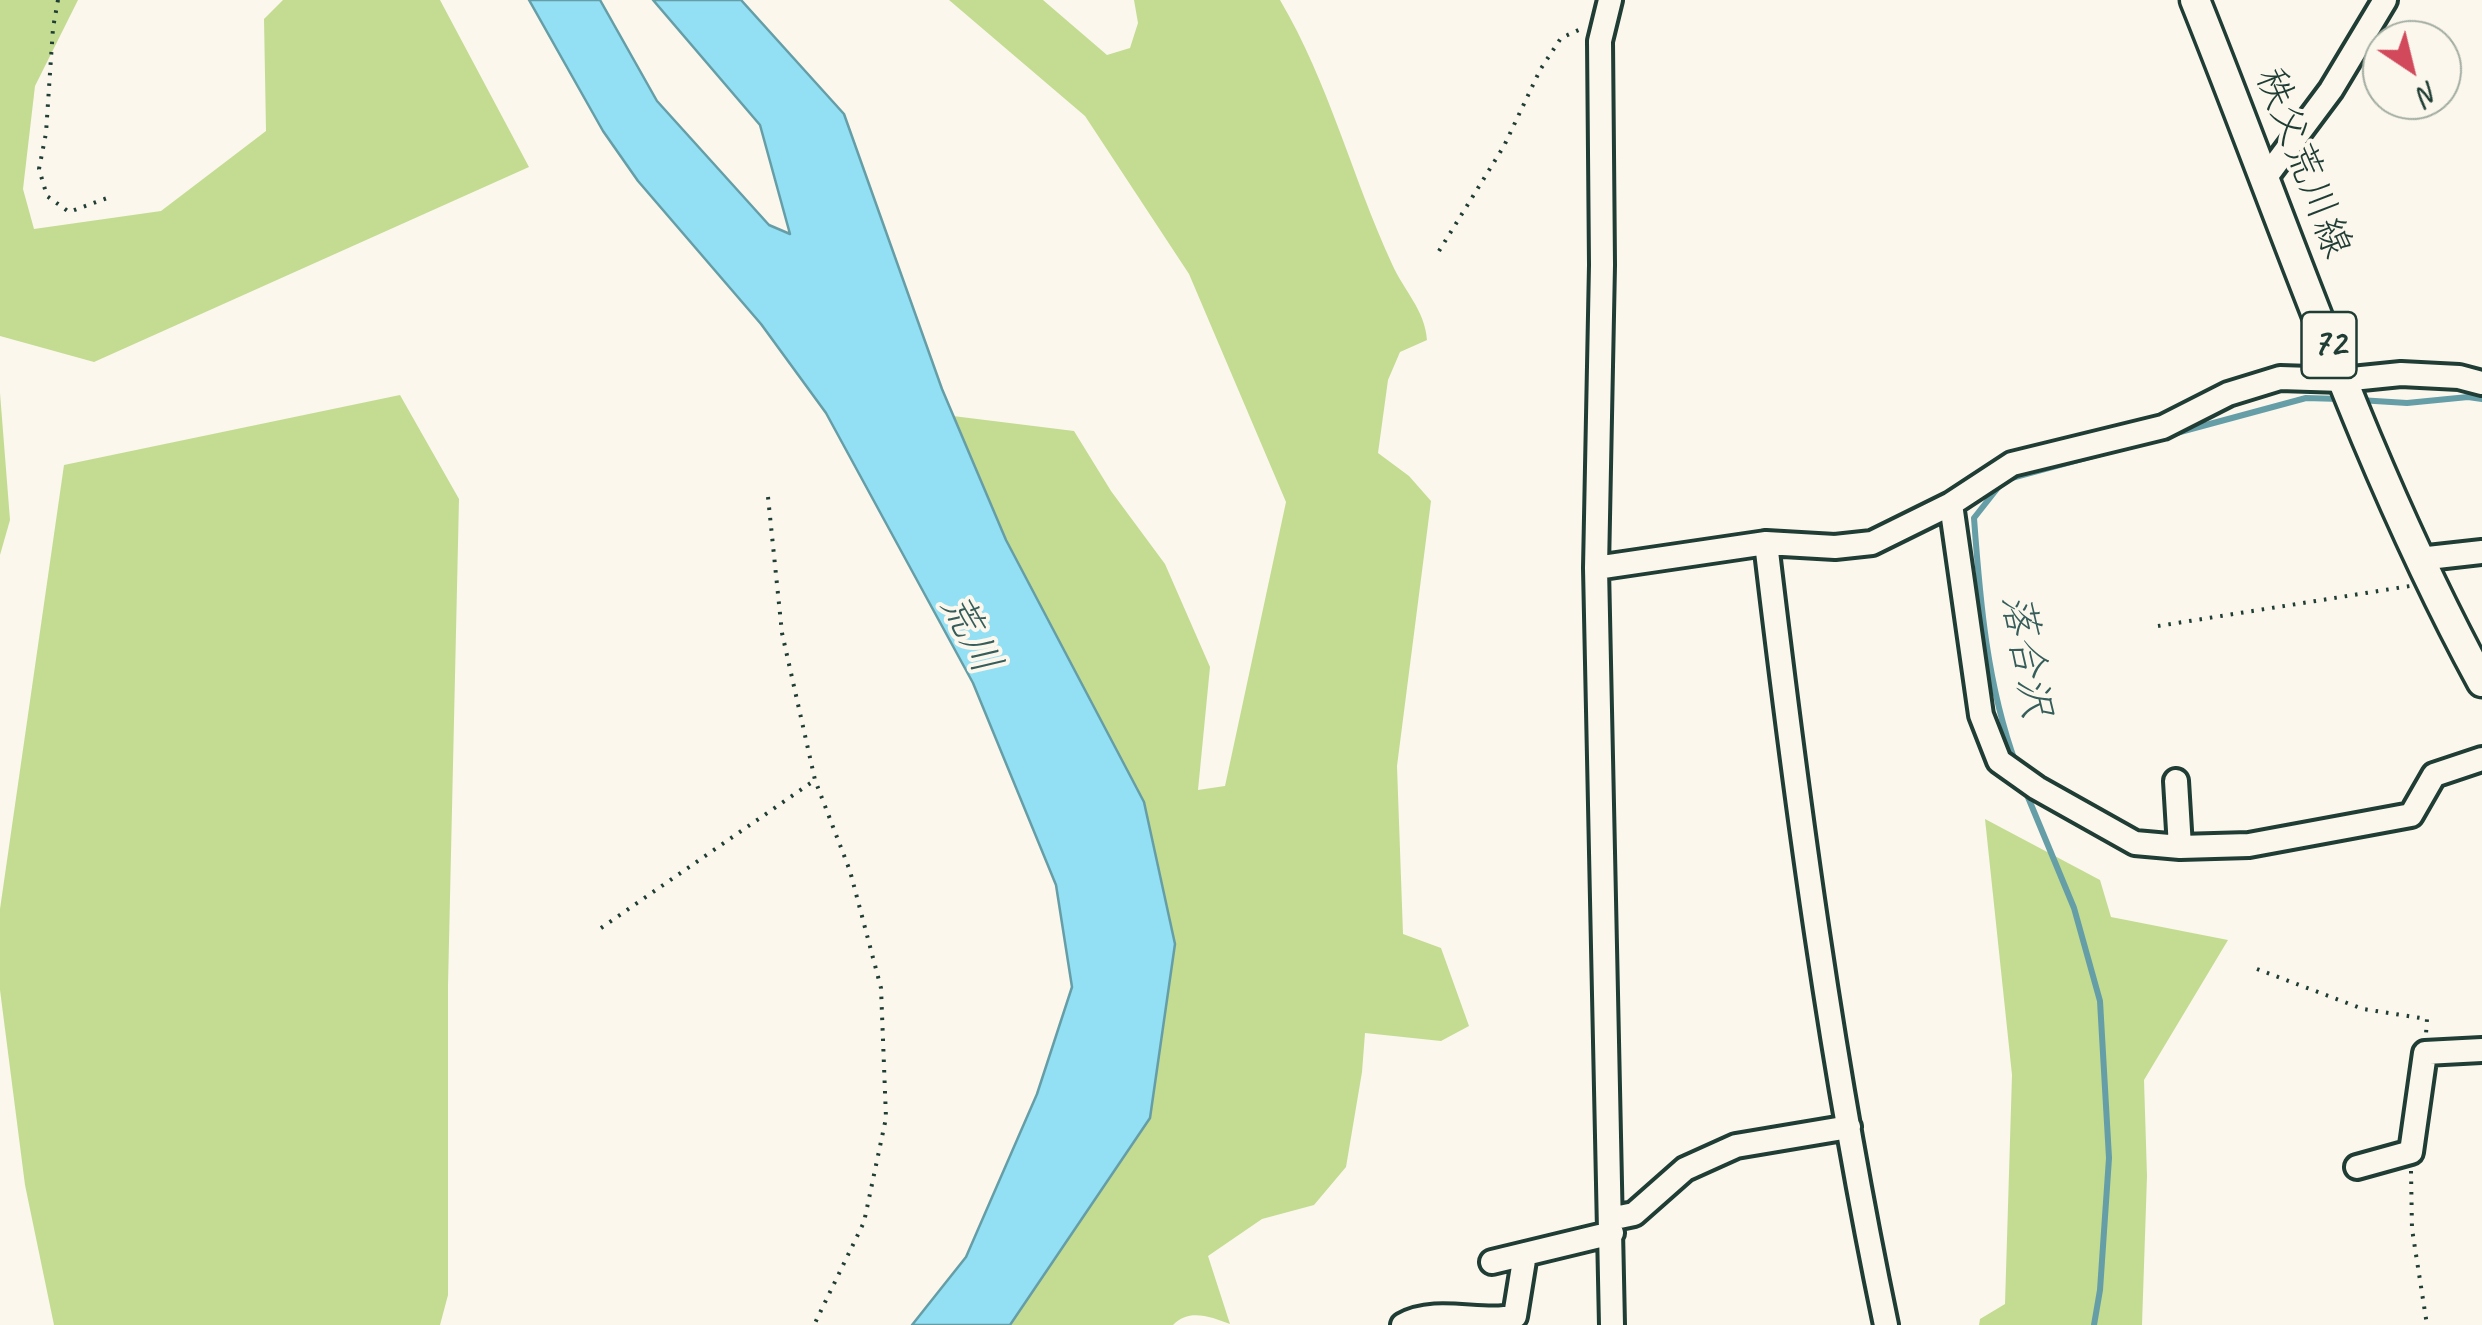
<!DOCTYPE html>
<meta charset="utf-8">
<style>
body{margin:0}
#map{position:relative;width:2482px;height:1325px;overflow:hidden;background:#fbf7ec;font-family:Caveat,sans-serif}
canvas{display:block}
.north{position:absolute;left:2362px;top:20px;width:100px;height:100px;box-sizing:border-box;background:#fbf7ec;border:2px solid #a3ada2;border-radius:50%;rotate:145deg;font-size:28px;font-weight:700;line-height:40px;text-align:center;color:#1f3d34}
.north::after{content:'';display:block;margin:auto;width:35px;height:45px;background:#d1495b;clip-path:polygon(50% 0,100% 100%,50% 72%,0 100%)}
</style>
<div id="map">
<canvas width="2482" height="1325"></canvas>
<div class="north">N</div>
</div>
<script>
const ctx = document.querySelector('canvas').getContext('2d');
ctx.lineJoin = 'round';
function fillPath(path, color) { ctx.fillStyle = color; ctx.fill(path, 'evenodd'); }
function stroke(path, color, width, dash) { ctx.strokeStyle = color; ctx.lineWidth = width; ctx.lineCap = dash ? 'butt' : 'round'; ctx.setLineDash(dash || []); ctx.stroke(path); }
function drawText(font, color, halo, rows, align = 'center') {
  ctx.font = font + ' Caveat,"Klee One",sans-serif'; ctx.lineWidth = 8; ctx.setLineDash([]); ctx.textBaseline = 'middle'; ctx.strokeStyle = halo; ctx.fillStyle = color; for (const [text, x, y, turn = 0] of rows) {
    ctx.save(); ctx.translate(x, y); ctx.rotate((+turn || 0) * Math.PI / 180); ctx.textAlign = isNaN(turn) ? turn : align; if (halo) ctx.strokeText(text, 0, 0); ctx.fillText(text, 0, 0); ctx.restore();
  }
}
fillPath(new Path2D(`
 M0 0H78L35 86 23 189 34 229 161 211 266 131 264 19 283 0H440L529 167 94 362 0 336Z
 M949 0H1043L1107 55 1130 48 1138 23 1134 0H1280C1329 83 1352 177 1392 264 1404 291 1425 310 1427 340L1400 352 1388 380 1378 453 1409 476 1431 501 1397 766 1403 934 1441 948 1469 1026 1441 1041 1365 1033 1362 1072 1346 1167 1314 1205 1262 1219 1208 1256 1230 1324C1211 1317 1189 1308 1173 1325H1010L1150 1118 1006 540 953 416 1074 431 1111 491 1165 564 1210 667 1198 790 1225 786 1286 502 1189 274 1085 116Z
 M0 393 10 520 0 555Z
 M400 395 459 499 448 986V1295L440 1325H54L25 1185 0 990V909L64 465Z
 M1985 819 2100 880 2111 917 2228 940 2144 1080 2147 1176 2142 1325H1979L1980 1319 2005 1304 2012 1075Z`), '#c3dc92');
const water = new Path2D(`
 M529 0H600L657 101 769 225 790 234 760 125 653 0H741L844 114 942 389 1006 540 1144 802 1175 944 1150 1118 1010 1325H912L966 1257 1037 1094 1072 987 1056 885 973 683 826 413 761 324 638 181 603 131Z`);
fillPath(water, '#93dff3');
stroke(water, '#659ea7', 2.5);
stroke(new Path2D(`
 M2359 400 2407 403 2468 397 2482 399
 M2169 435 2306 398 2341 399
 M2016 764C1987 685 1980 601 1974 518L2004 480 2104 453
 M2025 790 2074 908 2100 1001 2109 1158 2100 1290 2094 1325`), '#659ea7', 6);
const minor = new Path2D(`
 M1610 0 1600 41 1602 265 1596 568 1612 1325
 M2266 177 2331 90 2385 0
 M1951 504 1981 715 1999 761 2037 788 2135 843 2180 847 2249 845 2411 815 2434 775 2482 759
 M1766 543C1797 805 1832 1067 1886 1325
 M2419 559 2482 552
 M1596 568 1766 543 1835 547 1872 543 1951 504 2012 464 2163 427 2228 394 2280 378 2342 380 2401 374 2459 377 2482 383
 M2176 781 2180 847
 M2357 1167 2411 1152 2425 1053 2482 1050
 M1610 1219 1634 1214 1685 1169 1736 1146 1849 1127
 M1492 1262 1612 1233
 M1403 1325C1437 1306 1483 1325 1515 1316L1525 1254`);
const major = new Path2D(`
 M2195 0C2287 229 2364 466 2482 682`);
stroke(minor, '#1f3d34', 30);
stroke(major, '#1f3d34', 35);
stroke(new Path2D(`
 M58 0 53 28 46 133 39 169 47 196 69 212 110 197
 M1439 251 1504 146 1540 70 1561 38 1583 28
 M768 497 782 633 815 780 850 871 881 988 886 1118 864 1222 814 1325
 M2158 626 2410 586
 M601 928 815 780
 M2257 969 2363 1009 2427 1019 2426 1034
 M2411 1171 2412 1229 2427 1325`), '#1f3d34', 4, [2.5, 8]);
stroke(minor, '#fbf7ec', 22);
stroke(major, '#fbf7ec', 28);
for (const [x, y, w] of [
 [2329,345,55]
]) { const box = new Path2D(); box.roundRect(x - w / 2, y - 33, w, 66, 8); ctx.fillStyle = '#fbf7ec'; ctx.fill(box); stroke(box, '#1f3d34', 2.5); }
drawText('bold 38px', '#1f3d34', null, [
 ["72",2329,345]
]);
drawText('40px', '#1f3d34', '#fbf7ec', [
 ["秩父荒川線",2302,163,69]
]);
drawText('italic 42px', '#365d5a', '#fbf7ec', [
 ["荒川",969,634,63],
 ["落合沢",2025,656,80]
]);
</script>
